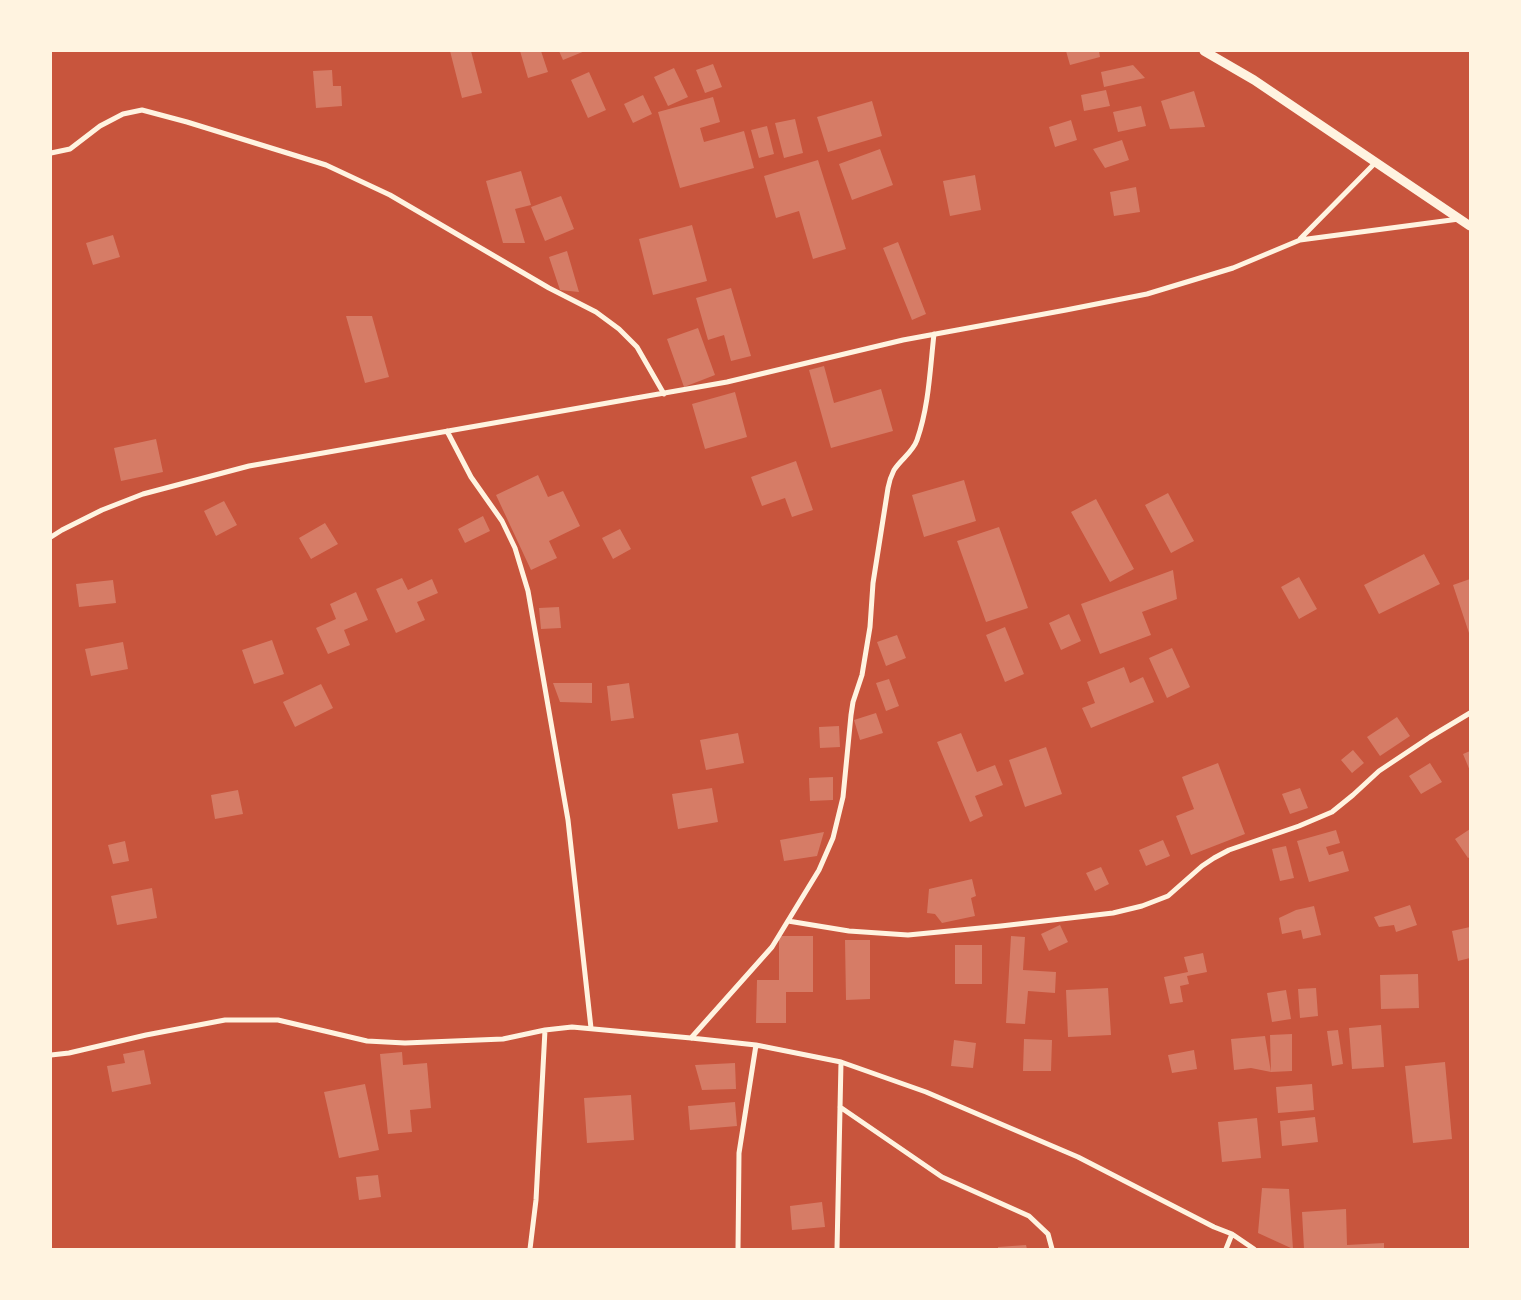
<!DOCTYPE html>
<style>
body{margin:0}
#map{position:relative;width:1521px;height:1300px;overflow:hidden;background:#c8553d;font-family:"PT Sans Narrow",sans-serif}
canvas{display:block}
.frame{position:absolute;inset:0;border:52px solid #fff3e0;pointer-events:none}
</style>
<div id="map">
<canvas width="1521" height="1300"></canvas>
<div class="frame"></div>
</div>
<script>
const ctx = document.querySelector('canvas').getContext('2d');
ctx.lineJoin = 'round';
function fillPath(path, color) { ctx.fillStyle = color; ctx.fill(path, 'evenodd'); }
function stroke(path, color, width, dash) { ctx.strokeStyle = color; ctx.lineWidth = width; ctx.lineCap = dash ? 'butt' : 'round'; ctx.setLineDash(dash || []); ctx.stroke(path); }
fillPath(new Path2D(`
 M450 51H471L482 93 462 98Z
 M520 51H541L548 72 528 78Z
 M559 51H585L563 60Z
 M1066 51H1099L1100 57 1070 65Z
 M713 64 722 87 705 93 696 70Z
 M1133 65 1145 78 1104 87 1101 72Z
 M674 68 688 97 668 106 654 77Z
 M332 70 333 86H341L342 106 316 108 313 71Z
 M589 72 606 110 588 118 571 80Z
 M1106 90 1110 106 1084 111 1081 95Z
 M1194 91 1205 127 1170 129 1161 101Z
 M643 95 652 114 633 123 624 104Z
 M713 97 720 122 700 128 704 142 744 131 754 168 680 188 658 112Z
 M872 101 882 136 828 152 817 117Z
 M1141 106 1146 126 1118 132 1113 112Z
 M795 119 803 153 784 158 775 123Z
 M1071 120 1077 140 1055 147 1049 127Z
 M767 126 774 154 759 158 751 130Z
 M1122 140 1129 160 1105 168 1093 149Z
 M880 149 893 185 852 200 839 164Z
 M818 160 846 249 813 259 799 211 776 218 764 176Z
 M521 171 531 205 515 209 525 243H503L486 181Z
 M975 175 981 210 950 216 943 181Z
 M1136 187 1140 212 1114 216 1110 192Z
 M561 196 574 229 545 241 531 207Z
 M692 225 707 281 653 295 639 239Z
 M113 235 120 257 93 265 86 243Z
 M898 242 926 314 912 320 883 248Z
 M567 251 579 292 560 290 549 257Z
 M731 288 751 356 731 361 724 335 708 340 696 298Z
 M346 316H372L389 377 365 383Z
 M698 328 715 375 684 387 667 339Z
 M824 366 834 403 881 389 893 431 831 448 809 370Z
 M735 392 747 437 705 449 692 404Z
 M156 439 163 472 121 481 114 448Z
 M796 461 813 510 792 517 785 498 762 506 751 477Z
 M538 475 548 497 563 491 580 526 549 541 557 558 531 570 496 495Z
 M964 480 976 521 924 537 912 495Z
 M1168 493 1194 541 1171 553 1145 505Z
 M1096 499 1134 569 1110 582 1071 512Z
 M224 501 237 525 216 536 204 511Z
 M483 516 490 531 465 543 458 529Z
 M325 523 338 544 311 559 299 538Z
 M999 527 1028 608 986 622 957 541Z
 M620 529 631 549 613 559 602 538Z
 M1424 554 1440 584 1379 614 1364 585Z
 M1173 570 1177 599 1142 612 1151 635 1100 654 1081 604Z
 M1299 577 1317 609 1299 619 1281 587Z
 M402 578 408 590 432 579 438 593 417 602 425 620 396 633 376 589Z
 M1470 579V633H1469L1453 585Z
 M113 580 116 603 79 607 76 584Z
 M356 592 368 620 344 630 350 645 328 654 316 628 336 619 330 604Z
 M559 607 561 628 541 629 539 608Z
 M1069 614 1081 641 1061 650 1049 623Z
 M1005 627 1024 674 1005 682 986 635Z
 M897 635 906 658 886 666 877 642Z
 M272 640 284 674 254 684 242 650Z
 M123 642 128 669 91 676 85 649Z
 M1172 648 1190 687 1167 698 1149 658Z
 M1124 667 1130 683 1143 677 1154 702 1091 728 1082 708 1095 703 1087 682Z
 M889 679 899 706 886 711 876 683Z
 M553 683H592V703L560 702Z
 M629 683 634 718 611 721 607 686Z
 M321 684 333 708 295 727 283 702Z
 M876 713 883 733 860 740 854 720Z
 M1397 717 1410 736 1380 756 1367 737Z
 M839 726 840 747 820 748 819 727Z
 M738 733 744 763 706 770 700 740Z
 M961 733 977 772 995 765 1003 785 975 796 983 816 970 822 937 742Z
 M1046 747 1062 794 1025 807 1009 760Z
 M1353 750 1364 763 1352 773 1341 760Z
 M1470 751V771L1463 754Z
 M1218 763 1245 834 1191 855 1176 816 1194 809 1182 777Z
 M1430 763 1442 782 1421 794 1409 776Z
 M833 777V800L810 801 809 778Z
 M712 788 718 822 678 829 672 794Z
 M1300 788 1308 808 1290 814 1282 794Z
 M238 790 243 814 215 819 211 795Z
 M1470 829V857L1468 858 1455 839Z
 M1336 830 1340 843 1326 847 1329 855 1343 851 1349 871 1309 882 1297 841Z
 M824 832 817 856 784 861 780 840Z
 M1163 840 1170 856 1146 866 1139 850Z
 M125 841 129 861 113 864 108 845Z
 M1286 846 1294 878 1280 881 1272 849Z
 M1101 867 1109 884 1095 891 1086 873Z
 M972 879 976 896 971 898 975 916 942 923 935 914 927 913 929 889Z
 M152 888 157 918 117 925 111 896Z
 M1410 905 1417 925 1396 932 1394 925 1379 927 1374 917Z
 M1314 906 1321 935 1303 939 1301 930 1282 934 1279 918 1296 910Z
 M1060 925 1068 942 1049 951 1041 934Z
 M1470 927V958L1458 961 1452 931Z
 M779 936H813V992H786V1023H756L757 980H779Z
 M1011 936 1025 937 1023 970 1056 972 1055 993 1028 991 1025 1024 1006 1023Z
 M845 940H870V999L846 1000Z
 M955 945H982V984H955Z
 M1203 953 1207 972 1187 976 1189 984 1180 986 1183 1002 1170 1004 1164 977 1188 972 1184 957Z
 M1418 974 1419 1008 1381 1009 1380 975Z
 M1108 988 1111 1035 1068 1037 1066 990Z
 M1316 988 1318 1016 1300 1018 1298 989Z
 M1286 990 1291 1019 1272 1022 1267 993Z
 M1381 1025 1384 1067 1352 1069 1349 1028Z
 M1338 1030 1343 1064 1332 1066 1327 1031Z
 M1292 1034V1071L1271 1072 1251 1068 1234 1070 1231 1039 1265 1036 1271 1072 1270 1035Z
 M1024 1039 1052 1040 1051 1071H1023Z
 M954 1040 976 1043 973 1068 951 1066Z
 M144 1050 151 1084 112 1092 107 1066 125 1063 123 1054Z
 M1194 1050 1197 1069 1172 1073 1168 1055Z
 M402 1052 403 1065 427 1063 431 1108 410 1110 412 1132 388 1134 380 1054Z
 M1445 1062 1452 1139 1413 1143 1405 1066Z
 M735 1063 736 1089 702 1090 695 1065Z
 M365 1084 379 1150 339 1158 324 1092Z
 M1312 1084 1314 1110 1278 1113 1276 1087Z
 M631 1095 634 1140 587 1143 584 1098Z
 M735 1102 737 1126 690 1130 688 1106Z
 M1315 1117 1318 1142 1282 1146 1280 1121Z
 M1257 1118 1261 1158 1222 1162 1218 1122Z
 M378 1175 381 1197 359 1200 356 1177Z
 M1262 1188 1289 1189 1293 1249 1258 1233Z
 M822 1202 825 1227 792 1230 790 1206Z
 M1346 1209 1347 1245 1384 1243V1249H1304L1302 1212Z
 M1026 1245 1027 1249H998V1247Z`), '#d67c66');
stroke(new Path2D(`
 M51 153 70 149 100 126 123 114 142 110 187 122 326 165 390 195 549 288 596 312 619 329 637 347 664 394
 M1300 239 1376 162
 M447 431 471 477 502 521 515 548 528 591 568 820 591 1028
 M51 537 62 530 102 510 143 494 249 466 727 382 903 340 1066 310 1147 294 1233 268 1300 240 1459 219
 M788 921 849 931 908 935 1001 926 1113 913 1142 906 1168 896 1202 866 1214 858 1229 850 1299 826 1332 812 1353 795 1379 771 1430 737 1470 713
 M691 1038 772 947 819 870 833 838 843 797 851 715 853 702 862 675 870 627 873 583 888 488C889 482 891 476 894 470 901 459 913 452 917 440 929 406 930 369 934 334
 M51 1055 69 1053 146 1035 225 1020H278L367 1041 405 1043 503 1039 545 1030 572 1027 691 1038 756 1045 841 1062 926 1092 1078 1157 1214 1227 1232 1234 1254 1249
 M840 1107 942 1177 1029 1216 1048 1234 1052 1249
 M530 1249 536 1200 545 1030
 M738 1249 739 1153 756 1045
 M837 1249 841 1062
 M1226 1249 1232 1234`), '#fff3e0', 5);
stroke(new Path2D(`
 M1204 51 1254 80 1470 226`), '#fff3e0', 9);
</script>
